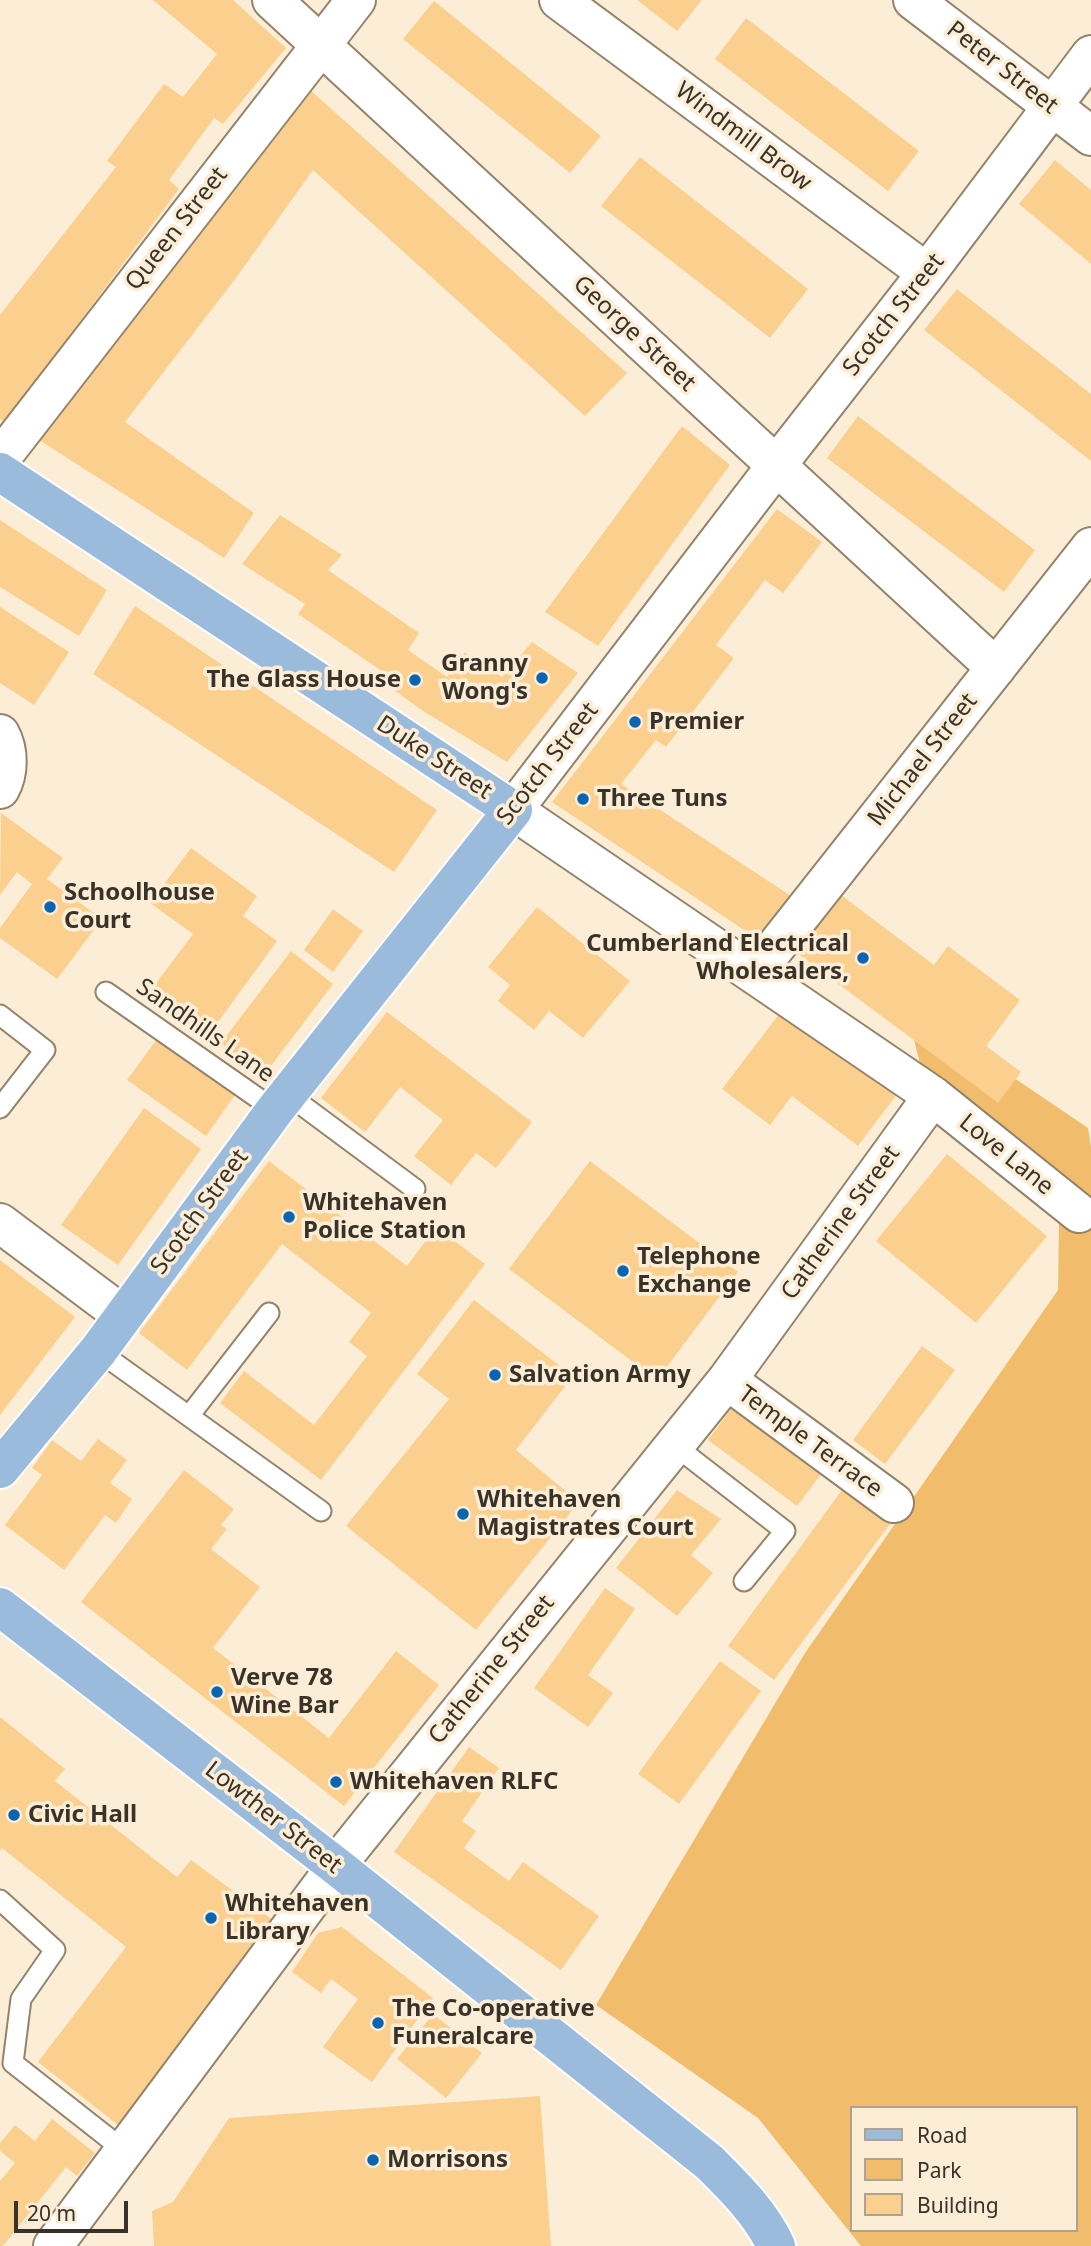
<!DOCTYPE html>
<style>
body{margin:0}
#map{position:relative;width:1091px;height:2246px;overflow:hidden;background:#fcedd7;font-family:"Noto Sans",sans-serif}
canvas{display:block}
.legend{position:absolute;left:850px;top:2106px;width:228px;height:126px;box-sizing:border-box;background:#fcedd7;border:2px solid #aea291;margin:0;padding:9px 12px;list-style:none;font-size:21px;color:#393228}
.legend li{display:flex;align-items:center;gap:14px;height:35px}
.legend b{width:35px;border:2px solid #aea291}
.scale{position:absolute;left:14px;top:2201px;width:114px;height:32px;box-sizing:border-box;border:4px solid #393228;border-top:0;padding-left:9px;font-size:21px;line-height:24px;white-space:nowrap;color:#393228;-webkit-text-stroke:5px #fcedd7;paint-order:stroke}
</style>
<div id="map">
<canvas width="1091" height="2246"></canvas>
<ul class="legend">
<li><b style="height:9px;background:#9bbbdc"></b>Road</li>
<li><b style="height:19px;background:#f1bd6d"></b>Park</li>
<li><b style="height:19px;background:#fbd08f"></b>Building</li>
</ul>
<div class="scale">20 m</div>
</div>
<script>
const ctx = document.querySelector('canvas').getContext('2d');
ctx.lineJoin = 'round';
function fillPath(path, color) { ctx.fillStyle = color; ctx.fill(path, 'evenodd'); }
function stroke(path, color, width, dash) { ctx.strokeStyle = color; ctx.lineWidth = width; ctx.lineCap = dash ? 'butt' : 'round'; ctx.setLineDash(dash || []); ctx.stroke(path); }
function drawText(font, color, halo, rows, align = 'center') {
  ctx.font = font + ' "Noto Sans",sans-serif'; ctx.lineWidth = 7; ctx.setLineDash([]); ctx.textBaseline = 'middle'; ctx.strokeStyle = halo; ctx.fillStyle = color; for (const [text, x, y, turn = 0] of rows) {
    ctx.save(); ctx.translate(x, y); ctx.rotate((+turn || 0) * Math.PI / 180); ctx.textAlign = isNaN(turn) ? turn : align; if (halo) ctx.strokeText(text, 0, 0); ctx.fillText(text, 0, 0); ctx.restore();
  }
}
fillPath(new Path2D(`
 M905 1004 1088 1128 1091 1147V2246H861L758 2118 596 2005 805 1653 1058 1290 1059 1222 935 1123ZM851 2108H1075V2230H851Z`), '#f1bd6d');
fillPath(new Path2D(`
 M153 0H233L286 48 223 124 214 118 169 180 179 189 63 344 7 424 0 419V315L116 167 107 161 164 84 183 97 217 54Z
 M637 0H702L677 31Z
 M434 1 601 136 570 173 403 39Z
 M746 18 919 151 888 191 715 59Z
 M309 89 627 373 585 416 313 170 236 278 125 422 254 513 224 558 39 440Z
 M640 157 808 289 770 338 601 206Z
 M1055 160 1091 190V264L1019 204Z
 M957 289 1091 394V461L924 330Z
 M858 416 1035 550 1004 592 827 458Z
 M682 426 730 465 598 646 545 612Z
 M777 509 822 542 783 593 765 580 716 645 734 658 666 747 656 740 621 784 794 898 765 944 552 802Z
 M280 515 342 555 328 570 419 633 408 650 447 677 465 652 502 677 532 642 578 673 507 762 423 711 384 683 389 676 298 614 305 604 242 564Z
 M0 520 107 590 79 636 0 587Z
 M135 606 437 810 394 872 93 674Z
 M0 607 69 652 34 705 0 683Z
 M1 813 63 858 47 879 102 919 57 979 0 938V928L32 884 17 872 0 895Z
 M191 848 257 896 243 916 277 941 210 1033 151 990 193 934 150 903Z
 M837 892 934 965 948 946 1020 1000 986 1046 1021 1072 998 1103 793 950Z
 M537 907 630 981 583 1038 549 1011 534 1030 498 1001 510 985 488 967Z
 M333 909 363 931 333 972 304 950Z
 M291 951 333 984 264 1075 221 1043Z
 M783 1009 897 1094 858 1146 792 1096 770 1125 722 1089Z
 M387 1012 532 1122 496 1168 476 1153 451 1185 414 1156 443 1120 400 1087 365 1132 321 1098Z
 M157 1039 235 1095 206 1136 127 1080Z
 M144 1108 201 1149 118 1265 61 1225Z
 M947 1154 1047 1236 976 1323 876 1241Z
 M269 1161 407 1266 436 1227 485 1264 321 1480 220 1403 244 1371 314 1425 367 1356 349 1342 371 1313 282 1244 187 1370 139 1333Z
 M590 1161 738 1272 657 1380 509 1269Z
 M0 1260 75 1317 0 1415Z
 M474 1300 573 1376 516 1450 579 1502 476 1630 346 1526 449 1399 417 1374Z
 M922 1346 955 1370 885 1464 853 1440Z
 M736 1402 825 1469 797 1506 708 1440Z
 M98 1439 127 1460 110 1483 132 1499 116 1523 105 1515 64 1570 5 1525 42 1475 32 1468 52 1440 81 1461Z
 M184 1470 234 1509 221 1525 227 1529 211 1549 260 1587 213 1648 329 1738 396 1651 439 1685 344 1806 81 1602Z
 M677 1490 721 1519 691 1555 713 1573 677 1616 616 1568Z
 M842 1490 890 1524 774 1680 728 1646Z
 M605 1588 635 1609 588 1675 613 1693 588 1727 534 1688Z
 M720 1661 761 1691 679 1804 638 1774Z
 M0 1717 65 1769 55 1781 177 1877 191 1860 273 1920 118 2125 38 2062 126 1947 2 1848 0 1851Z
 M469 1747 499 1768 462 1821 476 1831 464 1848 509 1881 523 1862 599 1916 561 1970 394 1852Z
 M342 1927 433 1998 372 2082 323 2047 358 1999 331 1979 321 1993 292 1972 318 1933Z
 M433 2014 482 2053 446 2098 397 2059Z
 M540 2096 551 2246H154L152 2211 173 2202 229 2118Z
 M52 2119 95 2153 77 2176 66 2167 3 2246H0V2181L15 2163 0 2151V2143L15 2125 35 2141Z`), '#fbd08f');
const service = new Path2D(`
 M106 992 275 1110
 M0 1015 45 1050 0 1108
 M287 1094 415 1189
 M98 1351 321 1511
 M189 1416 269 1313
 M674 1445 785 1531 744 1581
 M0 1900 55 1950 21 1999 13 2063 125 2151`);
const minor = new Path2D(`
 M272 0 996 668
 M559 0 927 273
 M913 0 1091 136
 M0 459 356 0
 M0 734C9 750 9 773 0 789
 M755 973 1091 547
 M1079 1213 933 1096 513 810 776 466 927 273 1091 55
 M0 1223 124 1316
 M727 1380 894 1503
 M53 2246 350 1848 727 1380 933 1096`);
const primary = new Path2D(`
 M0 472 513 810 275 1110 98 1351 0 1469
 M0 1607 336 1866 709 2162C735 2188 761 2213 776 2246`);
stroke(service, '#94836b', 23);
stroke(minor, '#94836b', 42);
stroke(primary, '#fff', 42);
stroke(service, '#fff', 19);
stroke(minor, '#fff', 38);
stroke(primary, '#9bbbdc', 38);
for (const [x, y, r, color] of [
 [542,678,7,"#0965b2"],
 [415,680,7,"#0965b2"],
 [635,722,7,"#0965b2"],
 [583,799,7,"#0965b2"],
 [50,907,7,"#0965b2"],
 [863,958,7,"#0965b2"],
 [289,1217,7,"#0965b2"],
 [623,1271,7,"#0965b2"],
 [495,1375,7,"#0965b2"],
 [463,1514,7,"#0965b2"],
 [217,1692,7,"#0965b2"],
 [336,1782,7,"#0965b2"],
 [14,1815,7,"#0965b2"],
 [211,1918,7,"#0965b2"],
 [378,2023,7,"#0965b2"],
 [373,2160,7,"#0965b2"]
]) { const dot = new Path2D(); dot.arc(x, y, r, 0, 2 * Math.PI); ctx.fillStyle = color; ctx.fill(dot); stroke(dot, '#fcedd7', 2.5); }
drawText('24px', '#393228', '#fcedd7', [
 ["Peter Street",1002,68,38],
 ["Windmill Brow",743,137,37],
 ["Queen Street",177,229,-52],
 ["Scotch Street",894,315,-52],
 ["George Street",634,334,43],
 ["Duke Street",434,758,33],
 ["Michael Street",923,760,-52],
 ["Scotch Street",548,764,-52],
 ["Sandhills Lane",205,1031,35],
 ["Love Lane",1006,1155,39],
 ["Scotch Street",200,1212,-54],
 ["Catherine Street",841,1223,-54],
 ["Temple Terrace",810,1442,36],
 ["Catherine Street",492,1670,-51],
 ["Lowther Street",273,1818,38]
]);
drawText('bold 24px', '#393228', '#fcedd7', [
 ["Granny",528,664,"right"],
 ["Wong's",528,692,"right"],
 ["The Glass House",401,680,"right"],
 ["Premier",649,722],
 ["Three Tuns",597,799],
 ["Schoolhouse",64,893],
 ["Court",64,921],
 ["Cumberland Electrical",849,944,"right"],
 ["Wholesalers,",849,972,"right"],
 ["Whitehaven",303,1203],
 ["Police Station",303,1231],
 ["Telephone",637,1257],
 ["Exchange",637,1285],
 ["Salvation Army",509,1375],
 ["Whitehaven",477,1500],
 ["Magistrates Court",477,1528],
 ["Verve 78",231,1678],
 ["Wine Bar",231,1706],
 ["Whitehaven RLFC",350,1782],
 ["Civic Hall",28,1815],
 ["Whitehaven",225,1904],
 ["Library",225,1932],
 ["The Co-operative",392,2009],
 ["Funeralcare",392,2037],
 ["Morrisons",387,2160]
], 'left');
</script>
